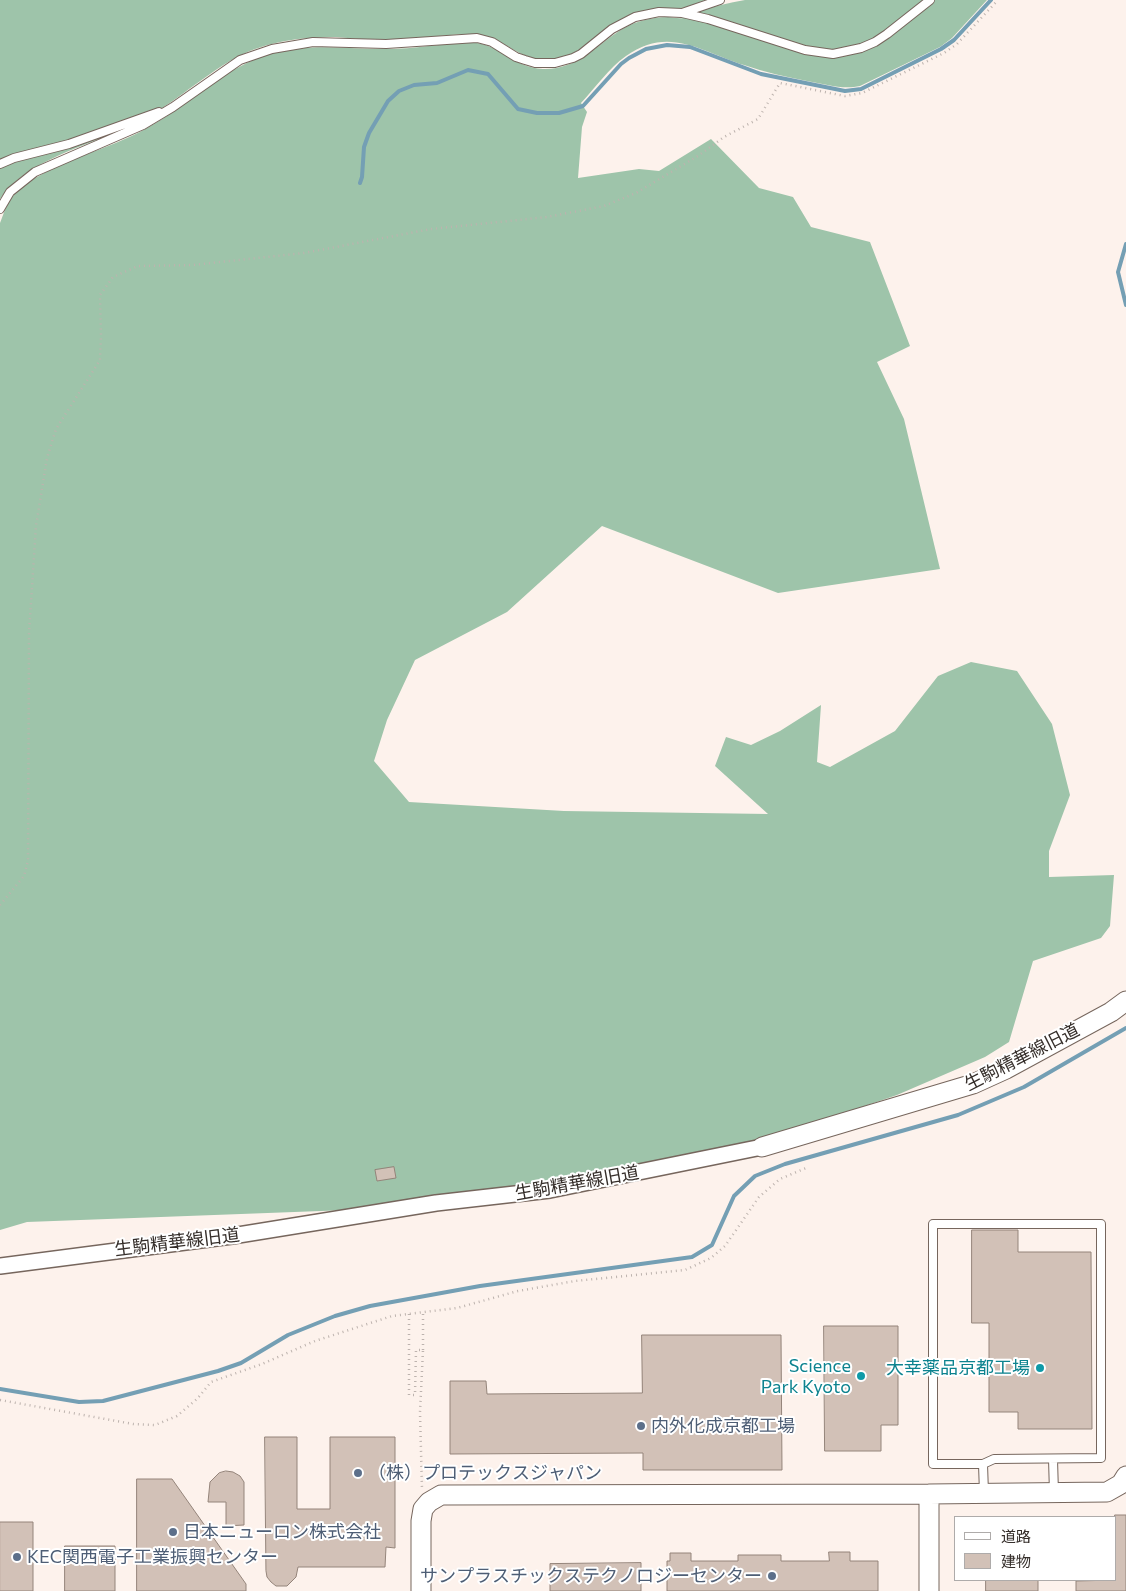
<!DOCTYPE html>
<meta charset="utf-8">
<style>
body{margin:0}
#map{position:relative;width:1126px;height:1591px;overflow:hidden;background:#fdf2ec;font-family:Commissioner,"Noto Sans JP",sans-serif}
canvas{display:block}
.legend{position:absolute;left:954px;top:1516px;width:162px;height:65px;box-sizing:border-box;background:#fff;border:1px solid #aeabaa;margin:0;padding:6px 9px;list-style:none;font-size:15px;color:#352e2a}
.legend li{display:flex;align-items:center;gap:10px;height:25px}
.legend b{width:25px;border:1px solid #aeabaa}
</style>
<div id="map">
<canvas width="1126" height="1591"></canvas>
<ul class="legend">
<li><b style="height:6px;background:#fff"></b>道路</li>
<li><b style="height:14px;background:#d2c1b7"></b>建物</li>
</ul>
</div>
<script>
const ctx = document.querySelector('canvas').getContext('2d');
ctx.lineJoin = 'round';
function fillPath(path, color) { ctx.fillStyle = color; ctx.fill(path, 'evenodd'); }
function stroke(path, color, width, dash) { ctx.strokeStyle = color; ctx.lineWidth = width; ctx.lineCap = dash ? 'butt' : 'round'; ctx.setLineDash(dash || []); ctx.stroke(path); }
function drawText(font, color, halo, rows, align = 'center') {
  ctx.font = font + ' Commissioner,"Noto Sans JP",sans-serif'; ctx.lineWidth = 4; ctx.setLineDash([]); ctx.textBaseline = 'middle'; ctx.strokeStyle = halo; ctx.fillStyle = color; for (const [text, x, y, turn = 0] of rows) {
    ctx.save(); ctx.translate(x, y); ctx.rotate((+turn || 0) * Math.PI / 180); ctx.textAlign = isNaN(turn) ? turn : align; if (halo) ctx.strokeText(text, 0, 0); ctx.fillText(text, 0, 0); ctx.restore();
  }
}
fillPath(new Path2D(`
 M0 0H706C698 2 688 8 680 8 664 9 650 8 634 14 604 25 585 55 554 59 517 64 505 34 471 34 443 34 414 40 386 40 369 40 352 38 335 37 303 37 267 41 237 57 199 78 167 110 127 128 86 146 25 161 0 199Z
 M745 0H987L952 38 940 47 860 86C843 90 825 84 807 81 786 77 765 72 744 65 702 52 669 25 626 56 609 68 595 88 581 103L587 112 582 127 578 178 639 169 659 171 711 139 759 188 793 197 811 227 870 242 910 346 877 362 904 419 940 569 778 593 602 526 507 612 415 660 387 720 374 761 409 802 564 811 768 814 715 766 726 737 751 745 780 731 821 705 817 762 830 767 895 731 938 676 971 662 1017 671 1052 724 1070 795 1049 851V877L1114 875 1110 926 1101 938 1033 961 1009 1042 985 1057 897 1095 777 1136 428 1207 27 1222 0 1230V223C5 210 9 197 21 188 58 159 107 151 147 128 190 105 225 66 273 53 314 43 346 49 386 49 416 49 446 42 477 43 503 47 513 67 543 69 578 70 597 44 624 28 637 21 652 17 668 17 672 17 678 19 683 18 687 17 692 13 697 12 713 6 729 3 745 0Z`), '#9ec4aa');
stroke(new Path2D(`
 M360 183 362 177 364 147 369 133 388 101 399 91 414 85 437 83 468 70 488 74 518 109 537 113H559L583 106 621 64 629 58 646 49 667 45 690 47 761 74 845 91 861 89 941 49 954 40 991 0
 M1126 244 1118 272 1126 305
 M0 1389 79 1402 103 1401 218 1371 241 1363 288 1335 335 1316 370 1306 480 1286 692 1257 712 1245 734 1196 755 1176 785 1164 958 1115 1024 1087 1126 1028`), '#749fb4', 4);
const building = new Path2D(`
 M394 1167 396 1178 377 1181 375 1170Z
 M972 1230H1018V1252H1091L1092 1429H1018V1412H989V1323H972Z
 M824 1326H898V1425H881V1451H825Z
 M642 1335H781L782 1470H643V1453L450 1454V1381H486L487 1394 642 1393Z
 M265 1437H297V1509H330V1437H395V1548L386 1547 385 1567H298L296 1577 287 1586H276L271 1582 267 1577 266 1571Z
 M226 1471 233 1472 240 1476 244 1482V1525L226 1526V1502H208L210 1482 219 1473Z
 M137 1479H172L246 1584V1591H137Z
 M1115 1515H1126V1591H1076V1581L1115 1580Z
 M0 1522H33V1591H0Z
 M65 1546H115V1591H65Z
 M829 1552H850V1561H878V1591H667V1561H670V1553H691V1561H738V1555H781V1561H829Z
 M641 1563V1591H550V1564Z
 M986 1580H1038V1591H986Z`);
fillPath(building, '#d2c1b7');
stroke(building, '#94847a', 1);
const service = new Path2D(`
 M682 13 708 19 805 50 833 54 861 48 875 42 887 34 930 0
 M0 164 14 158 69 144 159 112
 M0 209 10 192 35 172 143 125 173 107 240 60 272 49 313 42 386 44 477 38 492 42 516 57 525 60 535 63H555L573 58 581 54 612 29 635 17 659 12 682 13 720 0
 M1053 1459 1054 1493
 M983 1464 994 1459 1101 1458V1224H933V1464H983L984 1493`);
const minor = new Path2D(`
 M0 1266 232 1236 436 1203 550 1190 762 1147`);
const tertiary = new Path2D(`
 M762 1147 973 1084 1006 1069 1111 1012 1126 1001
 M929 1494 1107 1492 1121 1484 1126 1476
 M421 1591V1521L423 1509 429 1502 441 1495 929 1494V1591`);
stroke(service, '#76665d', 10);
stroke(minor, '#76665d', 18);
stroke(tertiary, '#76665d', 21);
stroke(new Path2D(`
 M0 905 24 876 28 861 29 633 36 526 47 458 56 429 100 360 101 336 100 295 113 277 138 266 192 265 304 253 431 229 547 217 604 206 636 193 698 156 724 137 758 119 780 83 845 96 862 93 944 53 957 44 998 0
 M409 1314V1395H415L416 1350H423L420 1412 422 1489
 M423 1350V1312
 M0 1400 133 1424 155 1425 177 1416 197 1399 211 1382 262 1364 315 1341 392 1316 457 1308 518 1291 575 1281 685 1270 711 1258 725 1246 759 1197 780 1179 806 1168`), '#bdb3ae', 2.5, [1, 4]);
stroke(service, '#fff', 8);
stroke(minor, '#fff', 15);
stroke(tertiary, '#fff', 19);
for (const [x, y, r, color] of [
 [1040,1368,5,"#0f9aa8"],
 [861,1376,5,"#0f9aa8"],
 [641,1426,5,"#5c6f8a"],
 [358,1473,5,"#5c6f8a"],
 [173,1532,5,"#5c6f8a"],
 [17,1557,5,"#5c6f8a"],
 [772,1576,5,"#5c6f8a"]
]) { const dot = new Path2D(); dot.arc(x, y, r, 0, 2 * Math.PI); ctx.fillStyle = color; ctx.fill(dot); stroke(dot, '#fff', 2); }
drawText('18px', '#352e2a', '#fff', [
 ["生駒精華線旧道",1022,1057,-27],
 ["生駒精華線旧道",577,1183,-10],
 ["生駒精華線旧道",177,1242,-7]
]);
drawText('18px', '#0d838f', '#fff', [
 ["Science",851,1366],
 ["Park Kyoto",851,1387],
 ["大幸薬品京都工場",1030,1368]
], 'right');
drawText('18px', '#4e5e75', '#fff', [
 ["内外化成京都工場",651,1426],
 ["（株）プロテックスジャパン",368,1473],
 ["日本ニューロン株式会社",183,1532],
 ["KEC関西電子工業振興センター",27,1557],
 ["サンプラスチックステクノロジーセンター",762,1576,"right"]
], 'left');
</script>
